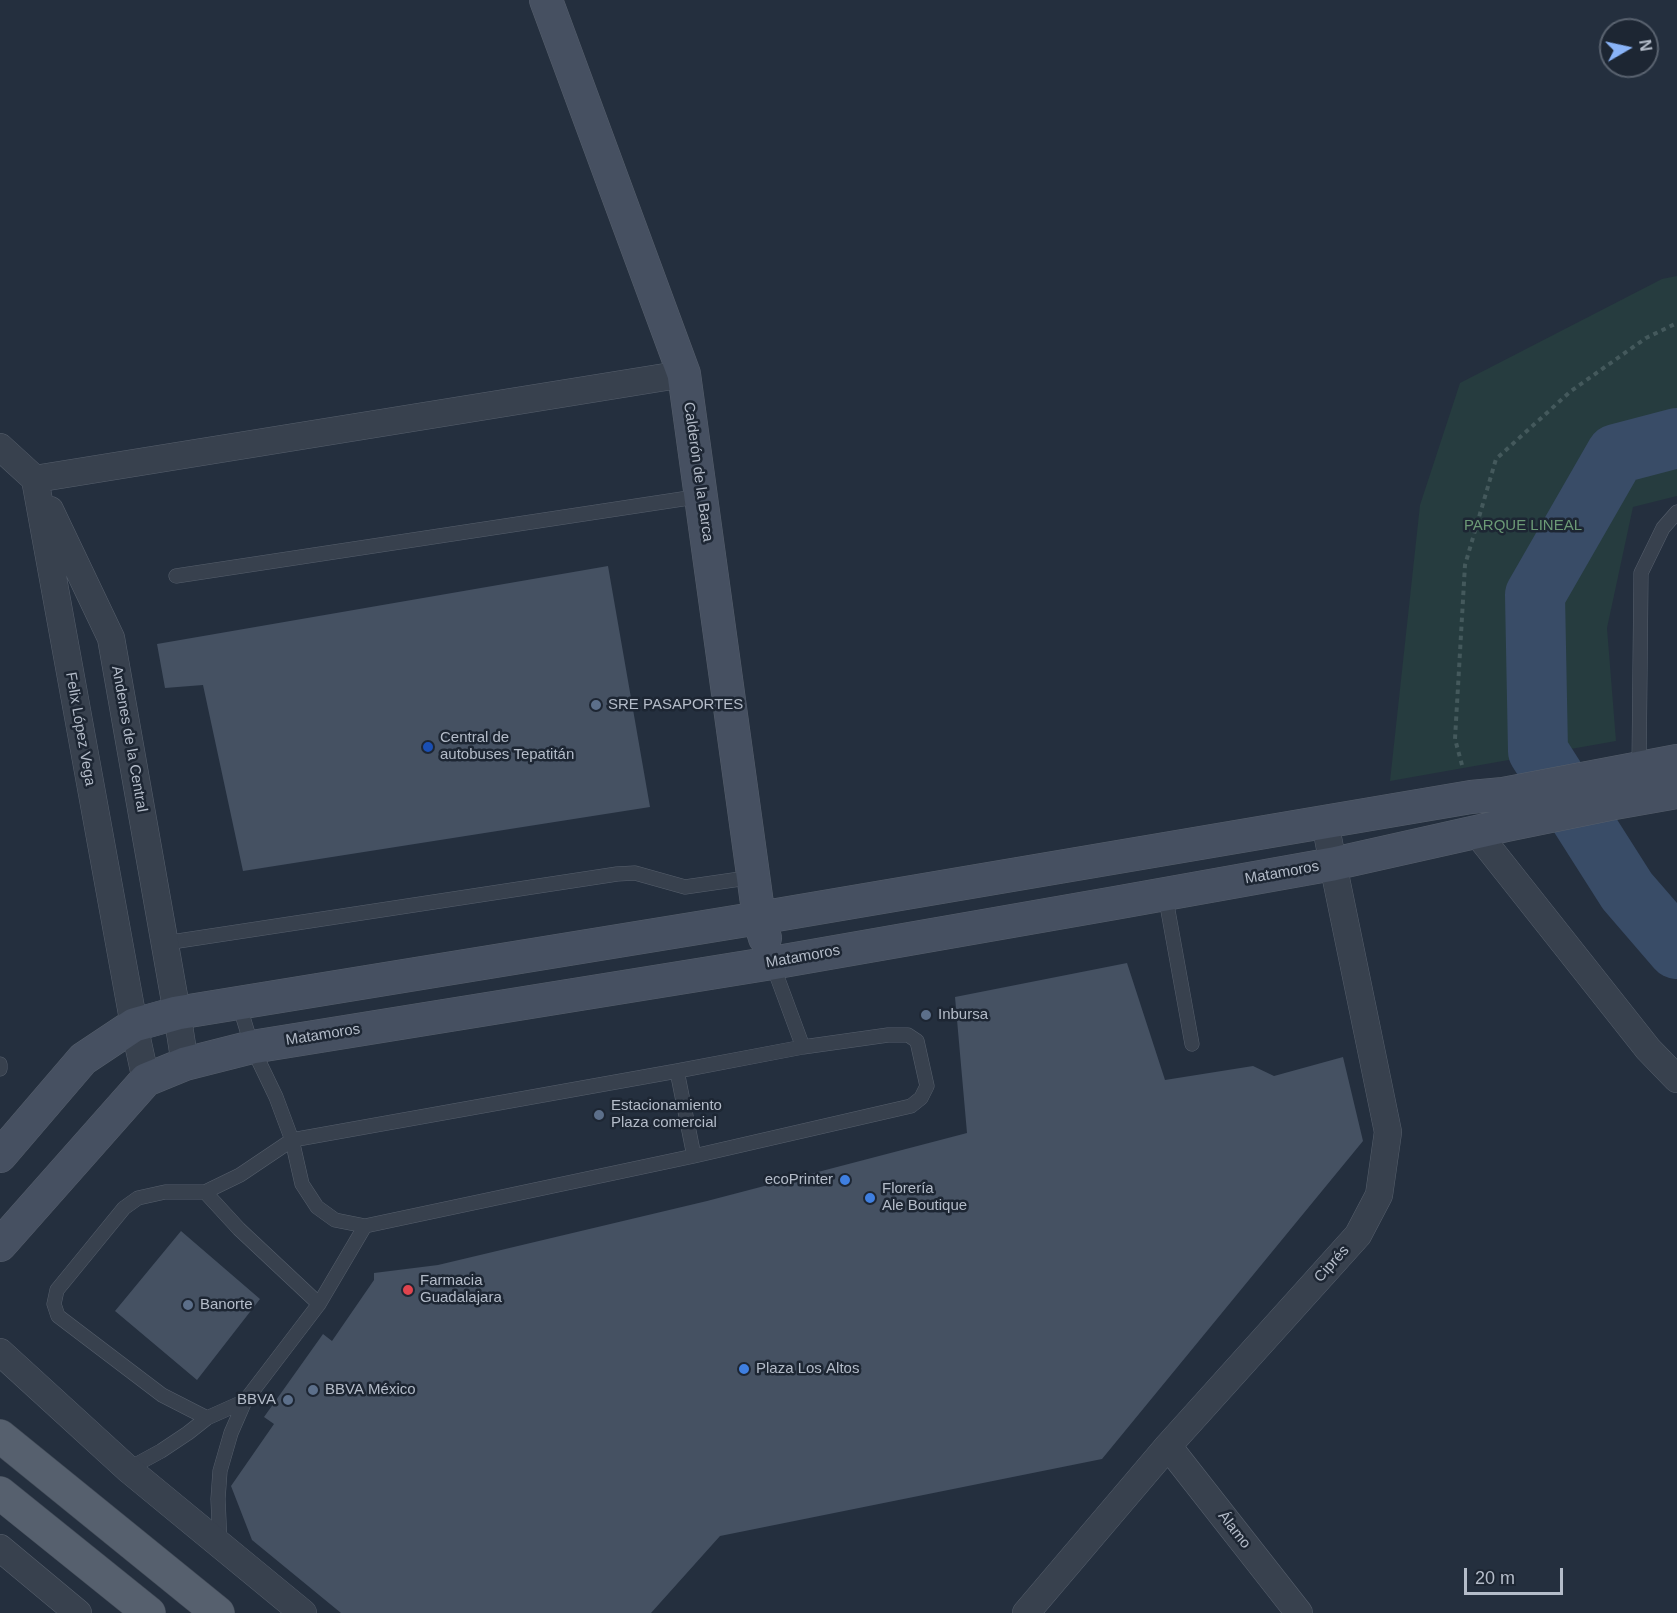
<!DOCTYPE html>
<meta charset="utf-8">
<style>
body{margin:0}
#map{position:relative;width:1677px;height:1613px;overflow:hidden;background:#242f3e;font-family:Arial,sans-serif}
canvas{display:block}
.north{position:absolute;left:1599px;top:18px;width:60px;height:60px;box-sizing:border-box;background:#1d2633;border:2px solid #59626f;border-radius:50%;rotate:81deg;font-size:16px;font-weight:700;line-height:24px;text-align:center;color:#b4bcc9}
.north::after{content:'';display:block;margin:auto;width:21px;height:27px;background:#8ab4f8;clip-path:polygon(50% 0,100% 100%,50% 72%,0 100%)}
.scale{position:absolute;left:1464px;top:1568px;width:99px;height:27px;box-sizing:border-box;border:3px solid #b4bcc9;border-top:0;padding-left:8px;font-size:18px;line-height:21px;white-space:nowrap;color:#b4bcc9;-webkit-text-stroke:4px #1d2633;paint-order:stroke}
</style>
<div id="map">
<canvas width="1677" height="1613"></canvas>
<div class="north">N</div>
<div class="scale">20 m</div>
</div>
<script>
const ctx = document.querySelector('canvas').getContext('2d');
ctx.lineJoin = 'round';
function fillPath(path, color) { ctx.fillStyle = color; ctx.fill(path, 'evenodd'); }
function stroke(path, color, width, dash) { ctx.strokeStyle = color; ctx.lineWidth = width; ctx.lineCap = dash ? 'butt' : 'round'; ctx.setLineDash(dash || []); ctx.stroke(path); }
function drawText(font, color, halo, rows, align = 'center') {
  ctx.font = font + ' Arial,sans-serif'; ctx.lineWidth = 5; ctx.setLineDash([]); ctx.textBaseline = 'middle'; ctx.strokeStyle = halo; ctx.fillStyle = color; for (const [text, x, y, turn = 0] of rows) {
    ctx.save(); ctx.translate(x, y); ctx.rotate((+turn || 0) * Math.PI / 180); ctx.textAlign = isNaN(turn) ? turn : align; if (halo) ctx.strokeText(text, 0, 0); ctx.fillText(text, 0, 0); ctx.restore();
  }
}
fillPath(new Path2D(`
 M1677 276V496L1633 507 1607 628 1616 741 1390 781 1420 505 1460 383 1662 279Z`), '#263c3f');
stroke(new Path2D(`
 M1677 438 1616 454 1535 595 1538 751 1627 891 1677 949`), '#394c67', 60);
fillPath(new Path2D(`
 M608 566 650 807 243 871 203 685 165 688 157 644Z
 M1127 963 1165 1080 1253 1066 1274 1076 1343 1057 1363 1141 1102 1459 720 1536 651 1613H341L252 1540 231 1486 274 1424 264 1417 323 1334 332 1341 374 1280V1273L438 1265 707 1201 967 1133 955 997Z
 M181 1231 260 1299 197 1380 115 1311Z`), '#455162');
const lane = new Path2D(`
 M176 576 702 496
 M1639 768 1641 573 1663 528 1677 512
 M1165 894 1192 1044
 M165 943 617 874 635 873 685 887 754 877
 M239 1004 252 1047 276 1097 292 1140 302 1184 317 1207 335 1220 365 1226 694 1156 911 1106 921 1098 927 1086 917 1041 908 1035H888L803 1047 772 963
 M0 1064V1069
 M677 1071 694 1156
 M205 1192 239 1229 319 1304
 M207 1418 162 1395 58 1316 54 1304 57 1290 124 1208 138 1198 165 1192H205L240 1175 292 1140 677 1071 803 1047
 M128 1469 161 1451 188 1433 207 1418 245 1401
 M220 1544 218 1499 220 1471 231 1433 245 1401 319 1304 365 1226`);
const street = new Path2D(`
 M0 447 35 479 134 1025 146 1080
 M35 479 684 374
 M50 510 111 638 177 1013 185 1064
 M1477 833 1648 1049 1677 1079
 M0 1352 128 1469 303 1613
 M1168 1446 1299 1613
 M0 1548 78 1613
 M1026 1613 1168 1446 1358 1235 1379 1195 1388 1132 1333 864 1325 822`);
const secondary = new Path2D(`
 M546 0 684 374 759 918 765 938
 M0 1156 83 1059 134 1025 177 1013 759 918 1471 797 1503 794 1677 761
 M0 1245 146 1080 185 1064 252 1047 772 963 1115 903 1333 864 1507 825 1609 804 1677 792`);
const primary = new Path2D(`
 M0 1436 218 1613
 M0 1493 149 1613`);
stroke(lane, '#565f6c', 15);
stroke(street, '#565f6c', 28);
stroke(secondary, '#565f6c', 34);
stroke(primary, '#414a57', 34);
stroke(new Path2D(`
 M1462 765 1455 739 1465 565 1496 459 1571 391 1646 338 1677 323`), '#44595c', 4, [4.5, 4.5]);
stroke(lane, '#38414e', 14);
stroke(street, '#38414e', 27);
stroke(secondary, '#465061', 33);
stroke(primary, '#56606e', 33);
for (const [x, y, r, color] of [
 [596,705,6,"#5c6f8a"],
 [428,747,6,"#1a4fb4"],
 [926,1015,6,"#5c6f8a"],
 [599,1115,6,"#5c6f8a"],
 [845,1180,6,"#3f7fe0"],
 [870,1198,6,"#3f7fe0"],
 [408,1290,6,"#e0444e"],
 [188,1305,6,"#5c6f8a"],
 [744,1369,6,"#3f7fe0"],
 [313,1390,6,"#5c6f8a"],
 [288,1400,6,"#5c6f8a"]
]) { const dot = new Path2D(); dot.arc(x, y, r, 0, 2 * Math.PI); ctx.fillStyle = color; ctx.fill(dot); stroke(dot, '#1d2633', 2); }
drawText('15px', '#b4bcc9', '#1d2633', [
 ["Calderón de la Barca",698,472,82],
 ["Felix López Vega",80,729,80],
 ["Andenes de la Central",129,739,80],
 ["Matamoros",1282,873,-10],
 ["Matamoros",803,957,-10],
 ["Matamoros",323,1035,-9],
 ["Ciprés",1332,1264,-48],
 ["Álamo",1234,1530,52]
]);
drawText('15px', '#6b9a76', '#1d2633', [
 ["PARQUE LINEAL",1523,526]
]);
drawText('15px', '#b4bcc9', '#1d2633', [
 ["SRE PASAPORTES",608,705],
 ["Central de",440,738],
 ["autobuses Tepatitán",440,755],
 ["Inbursa",938,1015],
 ["Estacionamiento",611,1106],
 ["Plaza comercial",611,1123],
 ["ecoPrinter",833,1180,"right"],
 ["Florería",882,1189],
 ["Ale Boutique",882,1206],
 ["Farmacia",420,1281],
 ["Guadalajara",420,1298],
 ["Banorte",200,1305],
 ["Plaza Los Altos",756,1369],
 ["BBVA México",325,1390],
 ["BBVA",276,1400,"right"]
], 'left');
</script>
